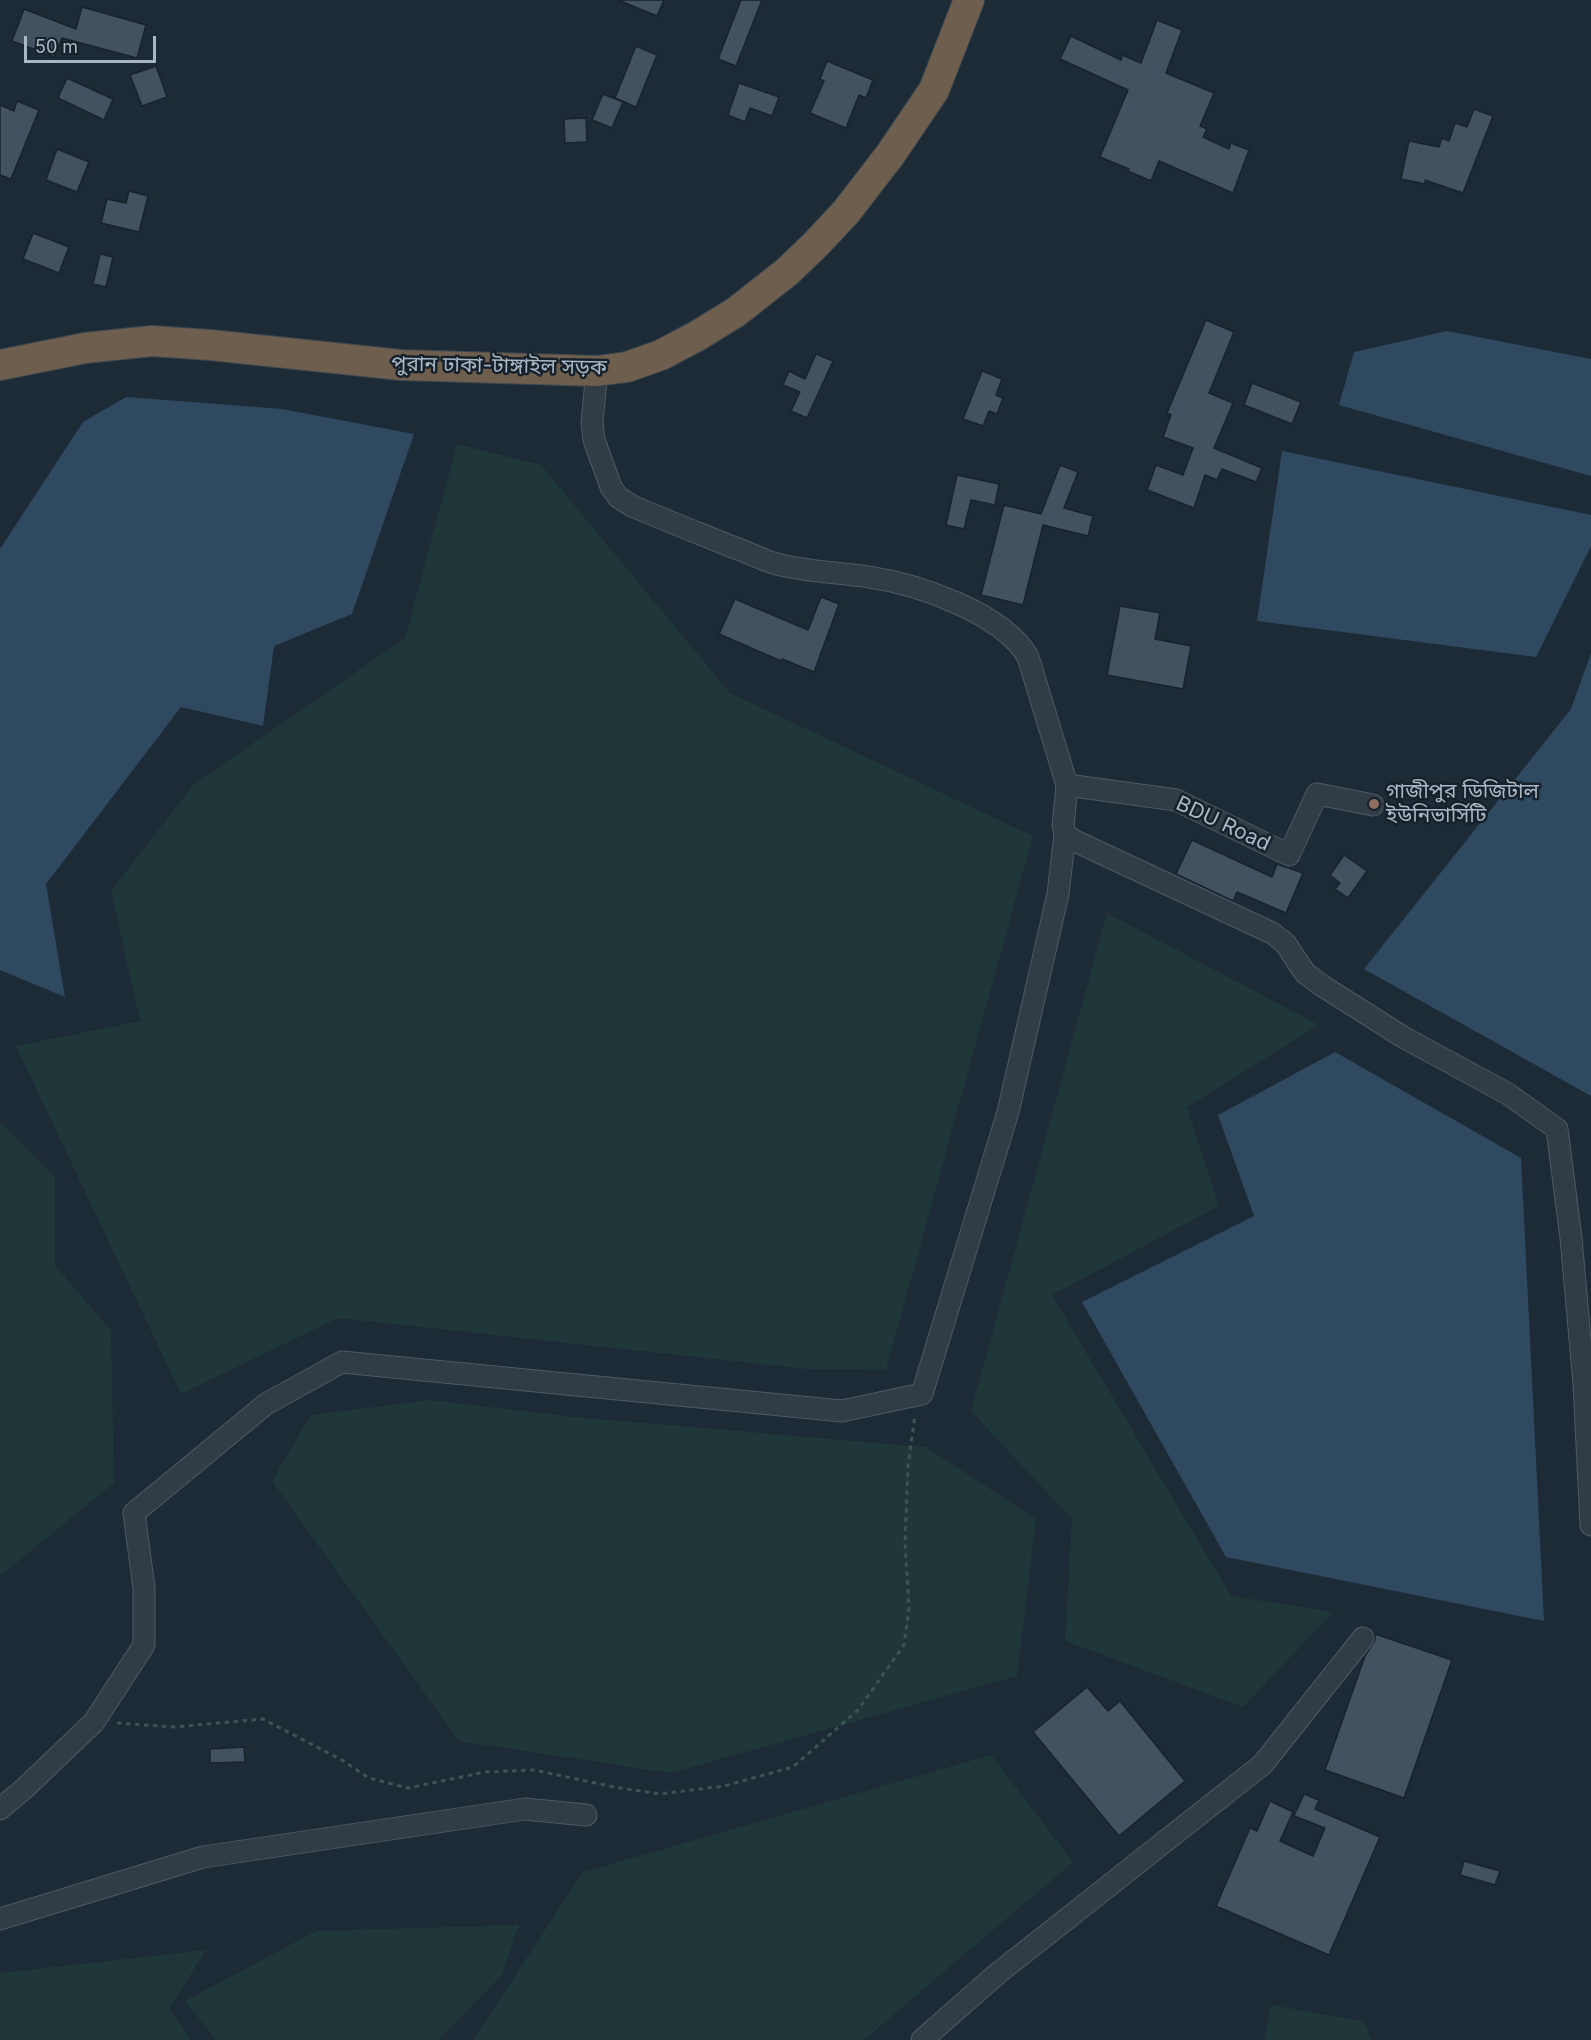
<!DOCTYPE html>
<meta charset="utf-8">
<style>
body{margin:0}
#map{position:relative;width:1591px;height:2040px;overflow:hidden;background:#1d2b37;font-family:Inter,sans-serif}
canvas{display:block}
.scale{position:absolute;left:24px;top:36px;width:132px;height:27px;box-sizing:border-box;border:3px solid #aab7c5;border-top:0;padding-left:8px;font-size:18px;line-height:21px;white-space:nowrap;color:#aab7c5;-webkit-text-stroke:4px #17212b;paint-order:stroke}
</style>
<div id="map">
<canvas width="1591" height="2040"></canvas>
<div class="scale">50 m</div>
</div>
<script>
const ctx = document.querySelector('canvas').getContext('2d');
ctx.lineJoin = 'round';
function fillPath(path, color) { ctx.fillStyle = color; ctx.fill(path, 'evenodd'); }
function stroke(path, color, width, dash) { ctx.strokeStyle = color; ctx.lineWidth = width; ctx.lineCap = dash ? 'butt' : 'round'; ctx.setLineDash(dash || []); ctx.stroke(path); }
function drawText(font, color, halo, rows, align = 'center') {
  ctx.font = font + ' Inter,"Noto Sans Bengali",sans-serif'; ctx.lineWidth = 5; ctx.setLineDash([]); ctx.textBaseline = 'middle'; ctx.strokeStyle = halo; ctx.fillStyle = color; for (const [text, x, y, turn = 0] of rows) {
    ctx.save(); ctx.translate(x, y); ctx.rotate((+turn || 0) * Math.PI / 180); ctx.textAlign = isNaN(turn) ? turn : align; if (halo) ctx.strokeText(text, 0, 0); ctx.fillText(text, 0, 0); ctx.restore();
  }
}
fillPath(new Path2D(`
 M457 444 541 465 730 693 1033 836 886 1370 807 1369 338 1318 181 1394 16 1046 140 1021 111 891 193 785 405 638Z
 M1107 913 1319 1025 1187 1107 1219 1206 1052 1295 1231 1596 1333 1612 1243 1707 1065 1641 1072 1519 971 1411Z
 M0 1122 55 1176V1266L111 1330 114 1483 0 1576Z
 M430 1400 574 1417 926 1447 1036 1519 1017 1676 671 1773 459 1741 272 1481 311 1415Z
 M991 1755 1073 1862 864 2040H473L583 1872Z
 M519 1925 502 1975 439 2040H216L185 2001 316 1931Z
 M206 1950 169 2009 191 2040H0V1973Z
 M1271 2005 1364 2021 1371 2040H1264Z`), '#1f3738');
fillPath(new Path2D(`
 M1447 331 1591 359V476L1339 405 1354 352Z
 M126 397 282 409 414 434 352 614 274 646 263 726 181 707 46 884 65 997 0 970V549L83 422Z
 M1282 451 1591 515V546L1536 657 1257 621Z
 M1591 653V1096L1364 969 1571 709Z
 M1335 1052 1521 1158 1544 1621 1226 1557 1082 1302 1254 1216 1218 1115Z`), '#2f4960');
const building = new Path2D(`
 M618 0H664L657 16Z
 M741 0H762L736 66 718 59Z
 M82 7 146 25 137 58 62 38 54 57 12 41 24 9 76 29Z
 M1157 20 1182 30 1166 73 1214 93 1200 126 1207 129 1203 137 1229 149 1231 143 1249 150 1233 193 1159 161 1151 181 1128 171 1129 169 1100 157 1128 90 1060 59 1071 36 1121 60 1122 55 1141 63Z
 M636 46 657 55 636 107 615 98Z
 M827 61 873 80 866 98 859 95 846 128 810 113 824 81 820 79Z
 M156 66 167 97 142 106 130 75Z
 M67 78 113 99 104 120 58 98Z
 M739 83 779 97 772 116 750 108 745 122 728 115Z
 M603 94 623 102 612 128 592 120Z
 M17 101 39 110 11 179 0 175V105L14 111Z
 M1474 109 1493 116 1463 193 1425 180V184L1401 179 1409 141 1439 147 1442 138 1449 141 1455 123 1467 127Z
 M586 118 587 142 565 143 564 119Z
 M57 149 89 162 77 192 46 180Z
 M129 191 148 196 139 232 101 223 107 199 126 203Z
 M33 233 69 247 59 273 23 259Z
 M100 254 113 257 106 287 93 284Z
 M1206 320 1234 332 1209 393 1233 403 1214 448 1262 468 1256 482 1222 469 1217 480 1205 475 1194 508 1147 490 1156 465 1183 475 1193 448 1163 437 1171 415 1167 413Z
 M816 354 833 361 807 418 791 411 800 392 783 385 789 371 805 379Z
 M982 371 1002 379 996 395 1003 398 997 414 989 411 983 426 963 419Z
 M1252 383 1301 402 1292 424 1244 405Z
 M1060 465 1078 472 1064 508 1093 516 1088 536 1043 525 1023 605 981 595 1004 505 1041 514Z
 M957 475 999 484 995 505 971 500 964 529 946 525Z
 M821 597 839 604 814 672 782 659 781 661 719 634 735 599 808 630Z
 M1120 606 1160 613 1155 639 1191 646 1183 689 1107 675Z
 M1192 840 1272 877 1277 864 1303 873 1286 913 1237 892 1233 901 1176 874Z
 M1344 855 1367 871 1348 898 1335 889 1340 883 1330 875Z
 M1375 1634 1452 1660 1404 1798 1325 1770 1365 1656 1375 1640Z
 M1087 1687 1108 1711 1120 1701 1185 1781 1119 1836 1033 1732Z
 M244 1747 245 1762 210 1763V1749Z
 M1304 1794 1319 1800 1315 1809 1380 1837 1329 1955 1216 1906 1250 1828 1257 1831 1270 1801 1293 1812 1280 1841 1313 1856 1325 1828 1294 1816Z
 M1464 1861 1500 1871 1495 1885 1460 1875Z`);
fillPath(building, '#435261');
stroke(building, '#19232d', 1.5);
const minor = new Path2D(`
 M597 371 592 422 594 440 611 487 618 497 632 506C665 520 698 533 730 546 745 551 759 558 773 563 804 572 837 572 869 577 917 584 1003 613 1028 657L1067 785 1063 826 1065 834 1073 840 1272 933 1285 943 1305 973 1321 985 1403 1037 1508 1094 1557 1129 1571 1238 1584 1384 1591 1525
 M1067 785 1176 800 1289 855 1317 794 1373 805
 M0 1809 25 1788 94 1722 144 1645V1588L134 1513 266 1404 342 1362 842 1411 922 1394 1008 1112 1058 894 1065 834
 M0 1919 203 1857 525 1809 586 1815
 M922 2040 997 1974 1263 1764 1363 1638`);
const highway = new Path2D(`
 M0 365 85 348 152 341 210 345 401 365 597 371 627 367 661 355 697 336 736 312 788 271 816 244 846 212 890 155 934 90 969 0`);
stroke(minor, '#4e5a65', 23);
stroke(highway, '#3c4751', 32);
stroke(new Path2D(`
 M117 1723 174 1727 263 1719 342 1760 369 1778 408 1788 485 1772 534 1770 614 1787 660 1794 724 1786 793 1767 858 1710 904 1645 909 1608 905 1543 908 1466 915 1415`), '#3d5455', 3, [4.5, 4.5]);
stroke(minor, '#313c47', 21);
stroke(highway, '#6e5e4d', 30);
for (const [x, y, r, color] of [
 [1374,804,6,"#8d6e63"]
]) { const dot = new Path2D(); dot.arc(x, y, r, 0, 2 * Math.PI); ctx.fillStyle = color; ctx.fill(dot); stroke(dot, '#17212b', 2); }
drawText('21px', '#aab7c5', '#17212b', [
 ["পুরান ঢাকা-টাঙ্গাইল সড়ক",499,366,1],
 ["BDU Road",1223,824,25]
]);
drawText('21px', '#aab7c5', '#17212b', [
 ["গাজীপুর ডিজিটাল",1386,792],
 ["ইউনিভার্সিটি",1386,816]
], 'left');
</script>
